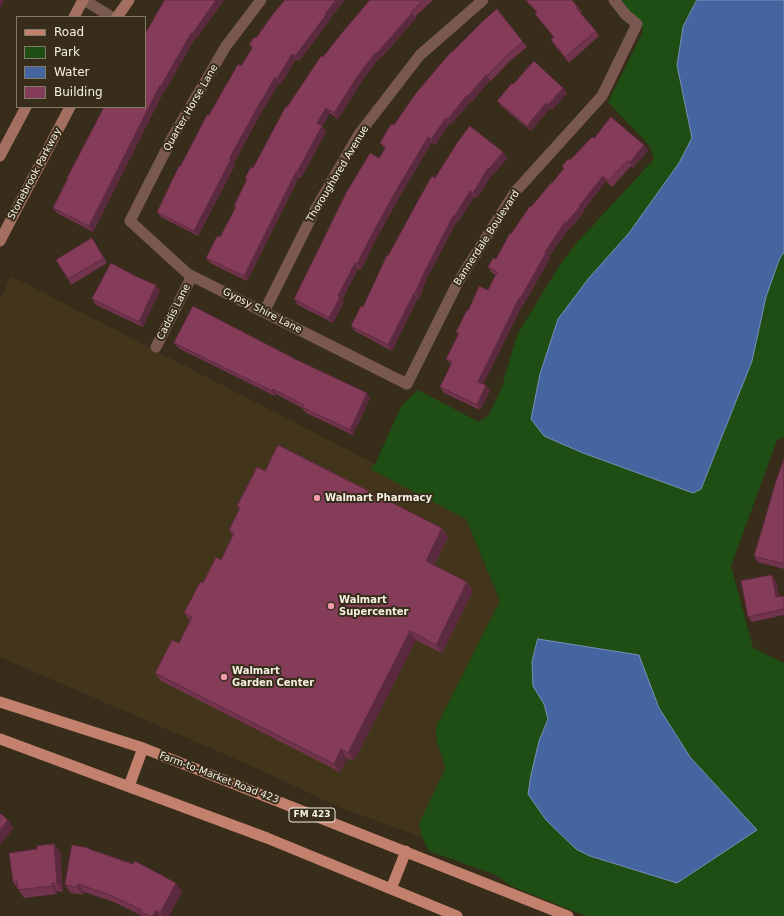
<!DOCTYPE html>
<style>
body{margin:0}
#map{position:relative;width:784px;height:916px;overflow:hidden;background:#372d1a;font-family:"DejaVu Sans",sans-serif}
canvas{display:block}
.legend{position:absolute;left:16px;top:16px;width:130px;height:92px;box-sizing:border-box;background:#372d1a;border:1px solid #837b6a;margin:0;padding:5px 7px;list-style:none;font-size:12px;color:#f6efe3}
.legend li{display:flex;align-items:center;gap:8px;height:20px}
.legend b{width:20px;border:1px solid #837b6a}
</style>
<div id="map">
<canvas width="784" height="916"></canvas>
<ul class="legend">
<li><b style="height:5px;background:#c2806d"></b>Road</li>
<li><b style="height:11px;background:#1e4e13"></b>Park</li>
<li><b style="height:11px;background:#4565a1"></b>Water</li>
<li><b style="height:11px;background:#843c58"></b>Building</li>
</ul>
</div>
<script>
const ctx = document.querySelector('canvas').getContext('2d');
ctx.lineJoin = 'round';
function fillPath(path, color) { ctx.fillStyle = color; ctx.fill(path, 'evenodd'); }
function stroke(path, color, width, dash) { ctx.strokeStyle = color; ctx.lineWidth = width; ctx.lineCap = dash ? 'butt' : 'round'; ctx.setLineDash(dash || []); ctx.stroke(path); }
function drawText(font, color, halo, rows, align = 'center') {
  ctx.font = font + ' "DejaVu Sans",sans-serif'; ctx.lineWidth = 4; ctx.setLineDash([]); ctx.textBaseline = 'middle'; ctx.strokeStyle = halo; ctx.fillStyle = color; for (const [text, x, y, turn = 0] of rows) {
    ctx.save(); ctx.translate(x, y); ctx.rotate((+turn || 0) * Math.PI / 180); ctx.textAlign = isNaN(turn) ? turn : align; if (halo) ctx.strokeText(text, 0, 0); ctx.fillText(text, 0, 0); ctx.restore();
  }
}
fillPath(new Path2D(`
 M11 276 375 464 371 469 466 519 500 602 436 727 437 744 442 756 445 769 419 824 422 837 341 808 254 767 0 657V300Z`), '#43351c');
fillPath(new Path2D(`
 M618 0H784V437L777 440 731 566 753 648 784 663V916H586L511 886 496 875 429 851 422 837 419 824 445 769 442 756 437 744 436 727 500 601 466 519 370 469 375 464 402 405 418 390 479 422 489 415 502 387 517 335 558 268 574 246 654 159 650 146 608 102 643 32 642 24Z`), '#1e4e13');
const water = new Path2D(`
 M697 0H784V252L779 260 766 297 752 361 701 489 693 493 583 453 544 436 531 419 540 374 558 319 589 278 629 233 679 163 692 138 677 65 683 27Z
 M538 639 639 655 659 708 690 757 757 830 677 883 590 856 576 849 546 820 528 794 531 775 539 741 548 719 544 704 533 686 532 662Z`);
fillPath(water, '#4565a1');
stroke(water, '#7a8eb5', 1);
stroke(new Path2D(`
 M84 0 112 17
 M261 0 226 46 172 138 130 221 188 274 407 384 458 282 515 192 602 96 637 24 626 15 614 0
 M264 312 315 210 359 134 420 55 483 0
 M156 347 192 276`), '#79584f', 11);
stroke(new Path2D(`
 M74 17 83 0
 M117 17 129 0
 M0 156 26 107
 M0 241 70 107`), '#a36f60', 11);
stroke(new Path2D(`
 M0 702 143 748 568 916
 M0 739 267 838 457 916
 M129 786 143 748
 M391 889 406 851`), '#c2806d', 11);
fillPath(new Path2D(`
 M224 0 196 39 195 38 165 91H164L93 232 57 213 53 208 68 179 67 178 145 34Z
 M285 0H345L329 19 330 20 299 61 296 59 281 84 279 83 265 107H264L234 163 235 165 198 236 161 217 157 212 180 167 209 115 252 48 249 45 256 38Z
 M370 0H433L415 17 416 18 381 58 380 57 363 79 338 119 330 113 322 126 326 132 301 178 299 177 247 281 210 263 206 258 220 237 235 208 234 206 247 181 245 178 253 168 287 107 323 57Z
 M525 0H572L582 12 580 13 596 31 599 36 569 63 555 46 551 40 554 38 535 14 537 12Z
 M523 42 527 47 510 61 491 81 490 80 472 102 471 101 452 124 450 123 435 145 432 142 401 194 373 245 361 270 358 269 342 300 344 302 333 323 298 305 294 299 385 149 380 143 452 52Z
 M513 84 563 88 567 93 552 110 550 108 531 131 501 106 497 101Z
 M594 138 648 150 633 168 631 166 612 187 606 181 583 211 584 212 570 229 569 228 549 256 550 258 524 304H523L483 384 490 391 480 410 444 393 440 387 451 365 446 359 458 335 456 332 468 311 488 290 496 275 492 273 488 267 496 259 511 234 531 207 552 183 564 168 562 166 570 160Z
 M503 152 507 158 493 175 492 174 477 198 474 197 458 222 457 221 427 278 419 299 418 298 392 351 355 331 351 326 363 307 388 256 435 178Z
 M92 238 107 263 71 285 68 279Z
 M160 290 143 327 96 305 92 299Z
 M174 343 370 398 353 435 306 413 302 408 276 394 275 396 178 348Z
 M784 459V569L758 562 754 556Z
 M265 471 442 528 448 537 434 565 467 582 473 591 442 653 416 640 354 761 347 758 340 772 161 681 155 673 179 643 190 621 184 613 203 583 221 560 233 536 229 530 240 510 237 506Z
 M772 575 776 580 779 597 784 596V615L752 622 748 617Z
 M54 844 60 852 63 892 57 891V894L24 898 13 882 37 849Z
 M91 850 182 892 169 916H142L116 903 84 892 83 895 71 893 65 885Z`), '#72344c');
fillPath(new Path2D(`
 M0 0H4L0 9Z
 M216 0H224L196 39 192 34Z
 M336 0H345L329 19 330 20 299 61 295 56 325 14Z
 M412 13 416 18 381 58 377 53Z
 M191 33 195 38 165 91 161 86Z
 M376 52 380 57 363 79 338 119 334 113 359 74Z
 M292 54 296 59 281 84 277 79Z
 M486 75 490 80 472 102 468 96Z
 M275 77 279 83 265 107 261 102Z
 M160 85 164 91 93 232 89 226Z
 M563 88 567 93 552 110 548 105Z
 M467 95 471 101 452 124 448 119Z
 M261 101 264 107 234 163 235 165 198 236 194 231 229 159Z
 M546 103 550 108 531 131 527 126Z
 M326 108 330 113 321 129 317 123Z
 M446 118 450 123 435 145 431 139Z
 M322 126 326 132 301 178 297 172Z
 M428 137 432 142 401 194 373 245 361 270 357 264 369 240 397 189Z
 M644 145 648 150 633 168 630 162Z
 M503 152 507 158 493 175 489 169Z
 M488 168 492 174 477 198 473 193Z
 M296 172 299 177 247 281 244 276Z
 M603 176 606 181 583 211 584 212 570 229 566 223Z
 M470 191 474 197 458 222 454 217Z
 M453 216 457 221 427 278 419 299 415 293 424 273Z
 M565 222 569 228 549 256 550 258 524 304 520 299 545 252Z
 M355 263 358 269 342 300 344 302 333 323 329 318 338 296Z
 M156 285 160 290 143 327 139 322Z
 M414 293 418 298 392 351 388 345Z
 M519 298 523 304 482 387 478 382Z
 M486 385 490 391 480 410 477 405Z
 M273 389 276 394 275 396 272 391Z
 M367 393 370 398 353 435 350 430Z
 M442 528 448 537 431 570 426 561Z
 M772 575 776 580 780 603 776 597Z
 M467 582 473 591 442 653 436 645Z
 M410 631 416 640 354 761 348 753Z
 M341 749 347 758 340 772 334 764Z
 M8 820 14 828 0 845V830Z
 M54 844 60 852 63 892 57 883Z
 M52 883 57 891V894L52 886Z
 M176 883 182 892 169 916H163L160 913Z
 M78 884 84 892 83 895 77 887Z
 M156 910 160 916H153Z`), '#5c2a3e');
const building = new Path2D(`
 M165 0H216L192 34 191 33 161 86 160 85 89 226 53 208 68 178H67L104 107H145V34L158 11Z
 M285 0H336L325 14 326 15 295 56 292 54 277 79 275 77 261 102V101L229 159H231L194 231 157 212 179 166 180 167 207 115H209L238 64 241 66 253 47 249 45 254 37 256 38 273 14Z
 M370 0H423L411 12 412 13 377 53 376 52 359 74 334 113 326 108 317 123 322 126 297 172H296L244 276 206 258 217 236 220 237 236 207 234 206 247 179 245 178 251 167 253 168 286 106 287 107 321 56 323 57 341 34Z
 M526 0H572L578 7 576 8 596 31 565 57 551 40 554 37 535 14 537 12Z
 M497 9 523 42 506 56 487 76 486 75 468 96 467 95 448 119 446 118 431 139 428 137 397 189 369 240 357 264 355 263 338 296 340 297 329 318 294 299 346 193 370 153 379 158 386 147 380 143 391 124 394 125 416 93 451 52H452L482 22Z
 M534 61 563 88 548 105 546 103 527 126 497 101 512 83 513 84Z
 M611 117 644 145 630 162 627 161 608 181 603 176 579 206 580 207 566 223 565 222 545 252 546 253 520 299 519 298 478 382 486 385 477 405 440 387 452 362 446 359 459 333 456 332 467 310 468 311 479 286 488 290 497 272 488 267 493 258 496 259 510 233 511 234 530 206 531 207 551 183H552L564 168 562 166 568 159 570 160 592 137 594 138Z
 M470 126 503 152 489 169 488 168 473 193 470 191 454 217 453 216 424 273 415 293H414L388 345 351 326 361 306 363 307 387 255 388 256 420 197 432 176 435 178 457 143Z
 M92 238 104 258 68 279 56 260Z
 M111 263 135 276 156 285 139 322 92 299Z
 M193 306 295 359 367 393 350 430 302 407 304 405 273 389 272 391 174 343Z
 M278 445 442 528 426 561 467 582 436 645 410 631 348 753 341 749 334 764 155 673 172 640 179 643 192 617 184 613 200 582 203 583 216 557 221 560 234 533 229 530 240 508 237 506 257 467 265 471Z
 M784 459V564L754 556 776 481Z
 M772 575 776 597 784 596V609L748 617 741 581Z
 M0 813 8 820 0 830Z
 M54 844 57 883H52V886L18 890 17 881 13 882 9 853 37 849V846Z
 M72 845 89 848V849L133 864 135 861 176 883 160 913 156 910 153 916H149L141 912 142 910 110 895 78 884 77 887 65 885Z`);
fillPath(building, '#843c58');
stroke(building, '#5c2a3e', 1);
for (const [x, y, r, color] of [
 [317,498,4,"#f39aab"],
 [331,606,4,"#f39aab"],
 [224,677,4,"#f39aab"]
]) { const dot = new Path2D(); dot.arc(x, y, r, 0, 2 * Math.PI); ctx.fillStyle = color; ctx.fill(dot); stroke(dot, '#372d1a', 1.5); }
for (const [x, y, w] of [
 [312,815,46]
]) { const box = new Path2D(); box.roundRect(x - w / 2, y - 7, w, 14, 3); ctx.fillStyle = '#372d1a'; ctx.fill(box); stroke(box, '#f6efe3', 1); }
drawText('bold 9px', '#f6efe3', null, [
 ["FM 423",312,815]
]);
drawText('10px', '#f6efe3', '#372d1a', [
 ["Quarter Horse Lane",191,108,-60],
 ["Stonebrook Parkway",35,174,-62],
 ["Thoroughbred Avenue",338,174,-59],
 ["Bannerdale Boulevard",487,238,-57],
 ["Gypsy Shire Lane",262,311,27],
 ["Caddis Lane",174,312,-63],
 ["Farm-to-Market Road 423",219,778,21]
]);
drawText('bold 10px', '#f6efe3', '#372d1a', [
 ["Walmart Pharmacy",325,498],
 ["Walmart",339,600],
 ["Supercenter",339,612],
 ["Walmart",232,671],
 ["Garden Center",232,683]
], 'left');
</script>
